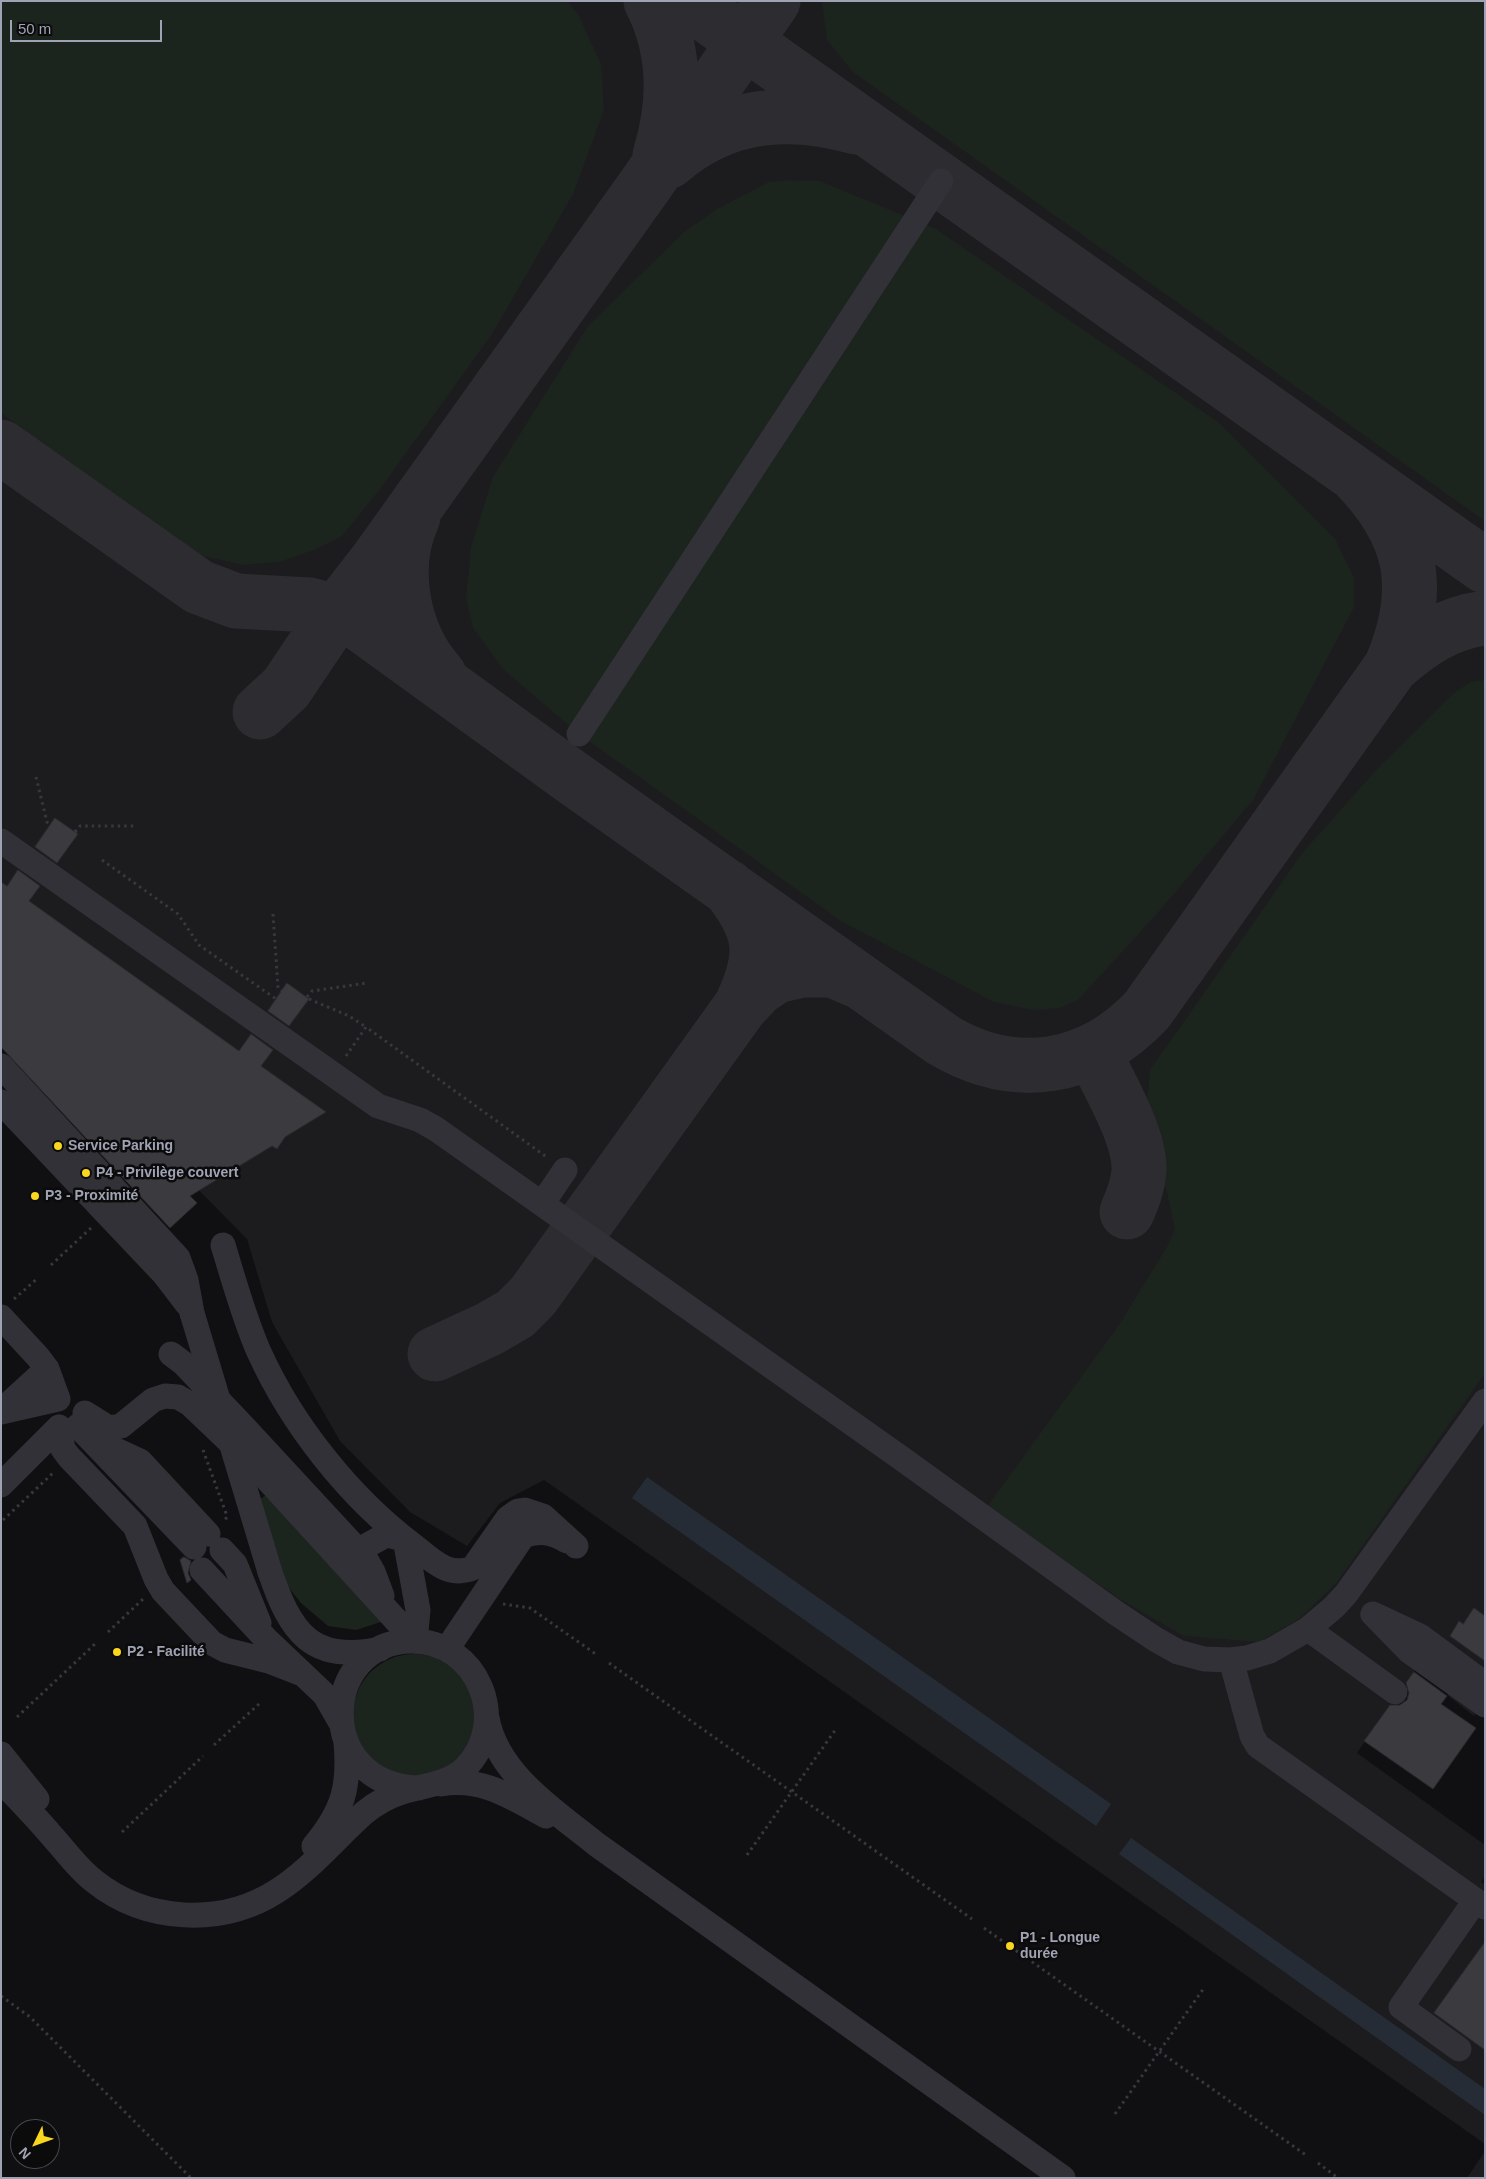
<!DOCTYPE html>
<meta charset="utf-8">
<style>
body{margin:0}
#map{position:relative;width:1486px;height:2179px;overflow:hidden;background:#101012;font-family:Helvetica,sans-serif}
canvas{display:block}
.frame{position:absolute;inset:0;border:2px solid #a0a3b3;pointer-events:none}
.north{position:absolute;left:10px;top:2119px;width:50px;height:50px;box-sizing:border-box;background:#0b0b0c;border:1px solid #47484f;border-radius:50%;rotate:228deg;font-size:14px;font-weight:700;line-height:20px;text-align:center;color:#a0a3b3}
.north::after{content:'';display:block;margin:auto;width:18px;height:22px;background:#fad71f;clip-path:polygon(50% 0,100% 100%,50% 72%,0 100%)}
.scale{position:absolute;left:10px;top:20px;width:152px;height:22px;box-sizing:border-box;border:2px solid #a0a3b3;border-top:0;padding-left:6px;font-size:15px;line-height:18px;white-space:nowrap;color:#a0a3b3;-webkit-text-stroke:4px #0b0b0c;paint-order:stroke}
</style>
<div id="map">
<canvas width="1486" height="2179"></canvas>
<div class="frame"></div>
<div class="north">N</div>
<div class="scale">50 m</div>
</div>
<script>
const ctx = document.querySelector('canvas').getContext('2d');
ctx.lineJoin = 'round';
function fillPath(path, color) { ctx.fillStyle = color; ctx.fill(path, 'evenodd'); }
function stroke(path, color, width, dash) { ctx.strokeStyle = color; ctx.lineWidth = width; ctx.lineCap = dash ? 'butt' : 'round'; ctx.setLineDash(dash || []); ctx.stroke(path); }
function drawText(font, color, halo, rows, align = 'center') {
  ctx.font = font + ' Helvetica,sans-serif'; ctx.lineWidth = 5; ctx.setLineDash([]); ctx.textBaseline = 'middle'; ctx.strokeStyle = halo; ctx.fillStyle = color; for (const [text, x, y, turn = 0] of rows) {
    ctx.save(); ctx.translate(x, y); ctx.rotate((+turn || 0) * Math.PI / 180); ctx.textAlign = isNaN(turn) ? turn : align; if (halo) ctx.strokeText(text, 0, 0); ctx.fillText(text, 0, 0); ctx.restore();
  }
}
fillPath(new Path2D(`
 M1 1H1485V1701L1474 1716 1447 1695 1449 1693 1415 1670 1357 1753 1485 1845V1876L1481 1882 1485 1885V2144L544 1480 500 1503 467 1546 410 1512 340 1441 272 1322 247 1239 1 990Z
 M1485 2151V2178H1467Z`), '#1c1c1f');
fillPath(new Path2D(`
 M1 1H567L578 14 601 64 604 110 573 194 492 334 380 489 342 536 314 550 279 562 244 565 199 555 1 413Z
 M822 1H1485V521L853 72 827 40Z
 M790 180 820 181 936 229 1218 422 1335 539 1354 578V607L1253 800 1161 909 1078 1000 1060 1008 1034 1010 994 1002 841 921 579 734 504 670 473 628 466 599 471 547 493 477 588 326 683 233 717 209 769 182Z
 M1485 680V1373L1337 1582 1300 1618 1260 1642 1184 1636 1123 1601 987 1507 1119 1325 1167 1247 1175 1229 1147 1101 1150 1070 1304 851 1377 769 1454 693 1470 682Z
 M266 1495 384 1621 356 1630 328 1626 301 1603 288 1587 259 1500Z
 M353 1715a61 61 0 1 1 122 0a61 61 0 1 1-122 0Z`), '#1c241e');
fillPath(new Path2D(`
 M647 1477 1111 1804 1096 1826 632 1498Z
 M1131 1838 1485 2089V2115L1119 1854Z`), '#262c35');
stroke(new Path2D(`
 M651 1C676 50 676 103 660 155
 M687 1 1485 566
 M669 161C725 113 787 108 856 127
 M1 447 199 587 236 601 310 605 337 612 359 623 573 778 943 1040C1015 1083 1091 1070 1147 1010L1391 667C1424 589 1414 534 1354 473
 M413 517C390 567 402 634 439 675
 M1391 667C1419 642 1446 623 1485 618
 M260 712 286 688 337 612 376 562 646 184 773 1
 M728 887C763 931 765 955 741 1006L758 988 776 976 803 970H832L858 981
 M1093 1051C1108 1083 1141 1137 1139 1171 1138 1186 1133 1198 1127 1212
 M435 1354 489 1329 515 1314 533 1296 741 1006`), '#2c2c31', 55);
const building = new Path2D(`
 M55 818 78 834 57 863 35 847Z
 M18 870 40 886 29 901 239 1051 251 1034 273 1050 261 1066 326 1112 285 1137 277 1149 272 1146 190 1196 197 1203 170 1228 1 1047V882L7 886Z
 M287 983 309 999 289 1026 268 1011Z
 M184 1557 191 1561 188 1573 191 1580 187 1583 180 1560Z
 M1474 1608 1485 1616V1661L1450 1636 1459 1621 1463 1624Z
 M1414 1672 1447 1696 1441 1704 1476 1728 1433 1789 1364 1741 1390 1705H1400L1407 1700 1409 1693 1406 1683Z
 M1485 1942V2050L1434 2013Z`);
fillPath(building, '#3a3a3f');
stroke(building, '#2b2a2e', 1);
stroke(new Path2D(`
 M36 777 47 822 50 825
 M75 832 80 826H137
 M102 860 178 914 199 945 276 999
 M273 914 278 988 282 991
 M307 997 312 991 367 983
 M309 999 349 1016 366 1027
 M346 1056 366 1027 548 1158
 M51 1265 91 1228
 M14 1299 38 1278
 M203 1450 227 1516 225 1521
 M3 1520 53 1473
 M503 1604 530 1608 597 1655
 M108 1632 143 1599
 M609 1663 972 1919
 M17 1717 96 1643
 M214 1745 259 1704
 M122 1832 203 1756
 M747 1855 836 1729
 M984 1928 1306 2155
 M1 1996 30 2017 191 2178
 M1115 2114 1204 1988
 M1318 2163 1338 2178`), '#37383e', 3, [2.5, 4]);
stroke(new Path2D(`
 M579 734 941 181
 M1 841 378 1106 420 1120 436 1129 901 1458 1116 1613 1155 1639 1178 1652 1204 1659 1231 1660 1247 1658 1270 1651 1308 1629 1334 1607 1346 1594 1485 1401
 M1 1066 178 1258 186 1280 192 1313
 M1 1102 164 1274 187 1304
 M542 1204 565 1170
 M223 1245C234 1281 244 1318 259 1352 292 1425 350 1498 414 1546 432 1560 448 1578 473 1568L508 1518 518 1511 525 1510 543 1516 576 1546
 M1 1317 38 1357 47 1369 58 1399 1 1412
 M171 1354 183 1363 243 1426 365 1558 373 1572 382 1596
 M1 1411 47 1369
 M85 1413 109 1428 121 1426 153 1400 165 1396 178 1397 190 1404 256 1467 415 1641
 M78 1426 194 1547
 M59 1427 63 1449 69 1457 135 1526 156 1579 163 1591 212 1643 225 1650 269 1661 300 1673
 M114 1449 140 1461 208 1534
 M1 1485 59 1427
 M222 1550 235 1564 259 1623
 M357 1551 386 1535 405 1539 418 1610 415 1641
 M202 1570 266 1639 325 1695 341 1723
 M270 1572C290 1631 311 1664 380 1649
 M1308 1629 1395 1692
 M447 1649 523 1536C539 1530 552 1532 567 1541
 M1231 1660 1252 1736 1258 1746 1485 1907
 M1485 1684 1420 1636 1373 1614 1409 1651 1485 1705
 M487 1718C497 1774 554 1810 596 1844L1063 2178
 M1 1754 37 1799
 M1 1781C18 1799 35 1816 51 1835 65 1850 77 1868 94 1881 145 1922 221 1927 277 1891 310 1870 335 1839 364 1813 375 1804 389 1796 402 1792 425 1785 447 1785 465 1768 511 1722 478 1641 412 1641 319 1642 314 1786 419 1788
 M441 1784C482 1777 511 1797 546 1816
 M314 1846C343 1811 350 1787 346 1743
 M1459 2049 1401 2007 1475 1901`), '#313137', 25);
stroke(new Path2D(`
 M192 1313 270 1572`), '#313137', 25);
for (const [x, y, r, color] of [
 [58,1146,5,"#fad71f"],
 [86,1173,5,"#fad71f"],
 [35,1196,5,"#fad71f"],
 [117,1652,5,"#fad71f"],
 [1010,1946,5,"#fad71f"]
]) { const dot = new Path2D(); dot.arc(x, y, r, 0, 2 * Math.PI); ctx.fillStyle = color; ctx.fill(dot); stroke(dot, '#0b0b0c', 2); }
drawText('bold 14px', '#a0a3b3', '#0b0b0c', [
 ["Service Parking",68,1146],
 ["P4 - Privilège couvert",96,1173],
 ["P3 - Proximité",45,1196],
 ["P2 - Facilité",127,1652],
 ["P1 - Longue",1020,1938],
 ["durée",1020,1954]
], 'left');
</script>
